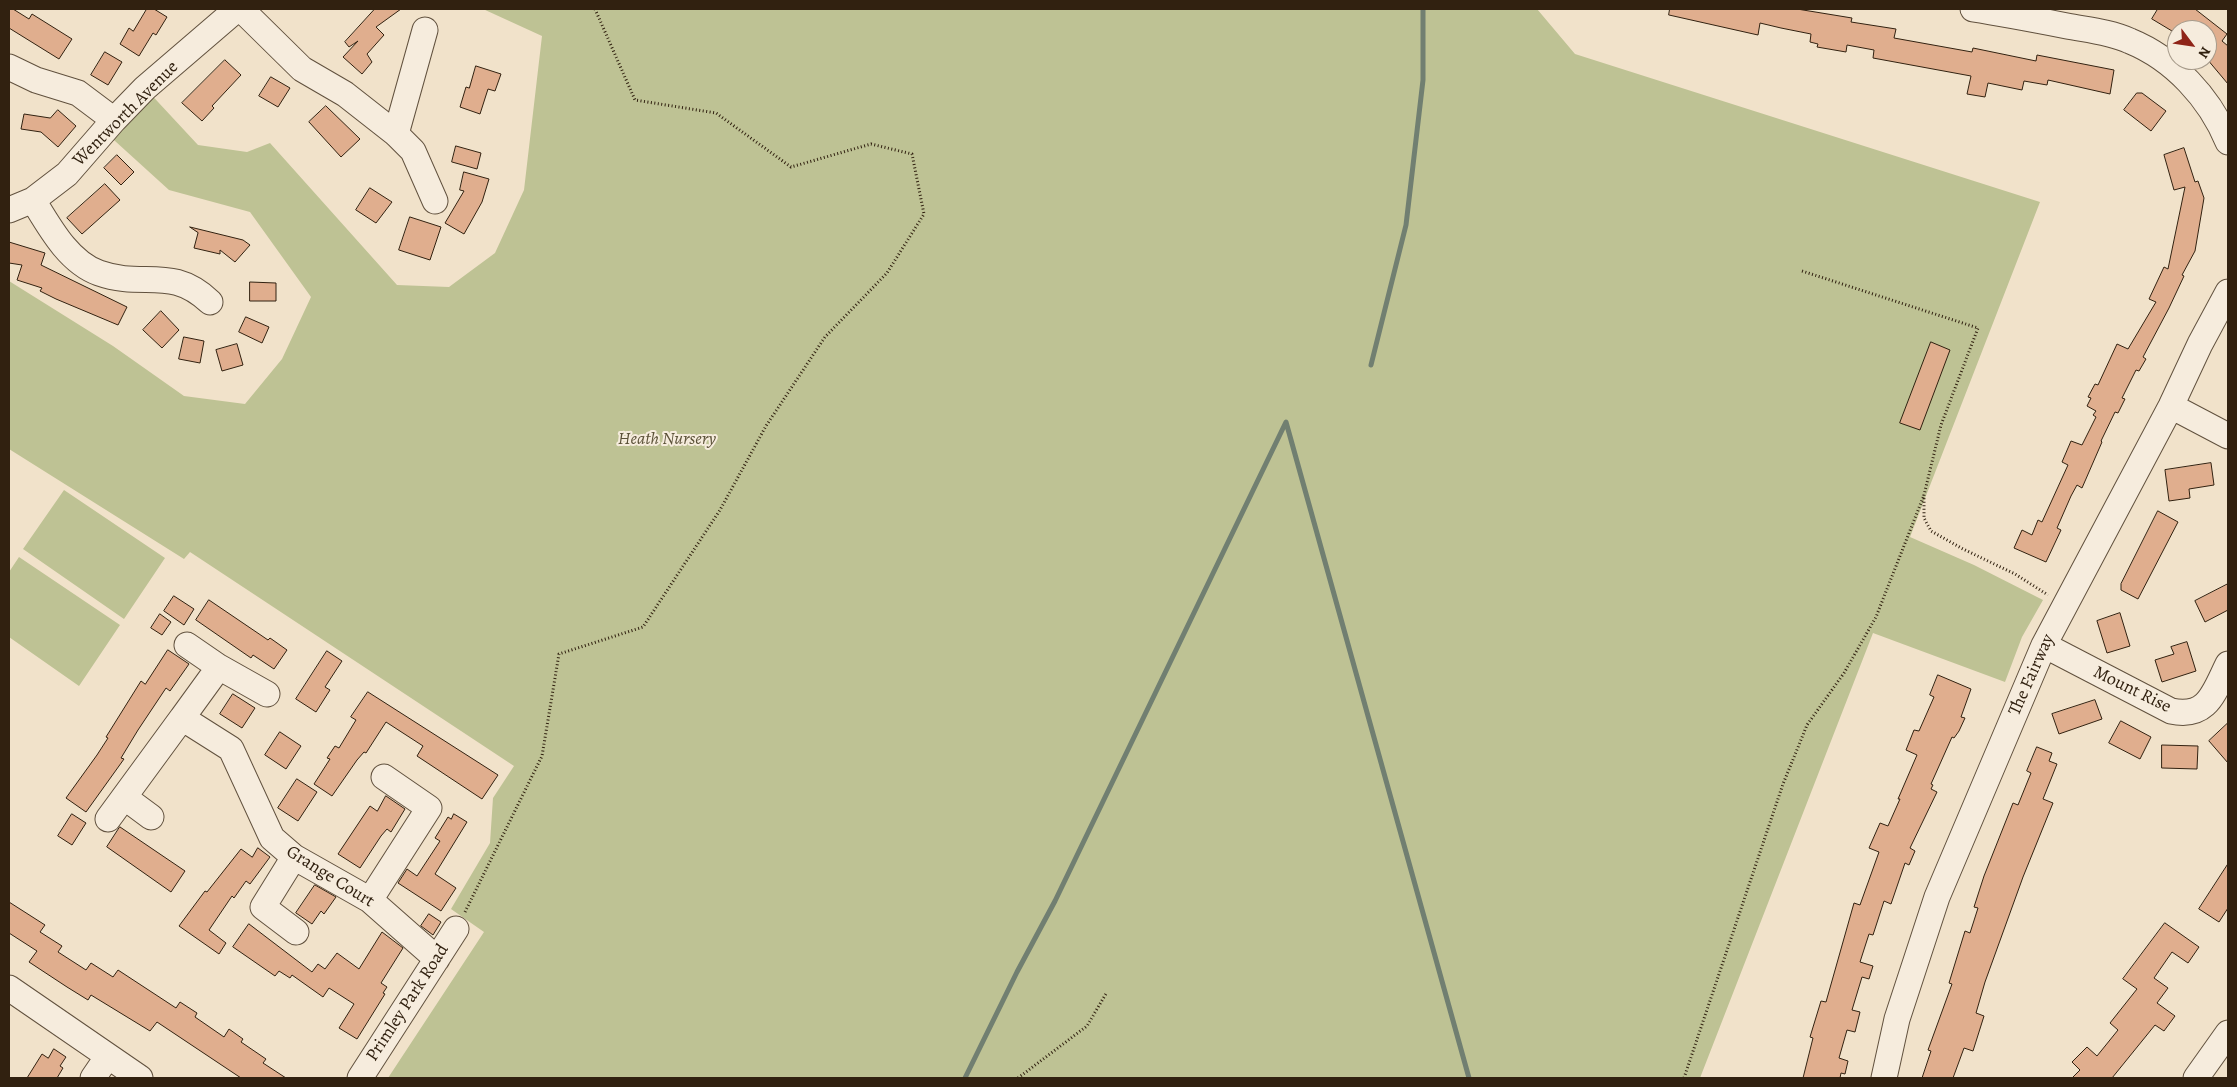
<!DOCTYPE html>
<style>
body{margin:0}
#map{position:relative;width:2237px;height:1087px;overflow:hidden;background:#f1e2ca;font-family:Alegreya,serif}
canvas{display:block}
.frame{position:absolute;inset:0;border:10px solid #312110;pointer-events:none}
.north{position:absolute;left:2167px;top:20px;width:50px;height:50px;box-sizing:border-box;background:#f6ecdd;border:1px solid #a79b8b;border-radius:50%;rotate:121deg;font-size:14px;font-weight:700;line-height:20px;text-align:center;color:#312110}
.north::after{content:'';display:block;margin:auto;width:18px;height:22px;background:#8f2418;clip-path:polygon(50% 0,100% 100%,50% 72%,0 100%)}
</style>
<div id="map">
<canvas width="2237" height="1087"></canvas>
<div class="frame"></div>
<div class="north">N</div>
</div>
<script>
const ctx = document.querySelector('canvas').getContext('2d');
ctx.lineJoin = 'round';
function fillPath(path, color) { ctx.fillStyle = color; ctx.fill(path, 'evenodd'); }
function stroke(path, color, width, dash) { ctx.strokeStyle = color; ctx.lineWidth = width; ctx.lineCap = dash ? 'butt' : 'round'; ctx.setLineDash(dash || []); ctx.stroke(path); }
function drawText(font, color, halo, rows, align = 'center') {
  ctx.font = font + ' Alegreya,serif'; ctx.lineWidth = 4; ctx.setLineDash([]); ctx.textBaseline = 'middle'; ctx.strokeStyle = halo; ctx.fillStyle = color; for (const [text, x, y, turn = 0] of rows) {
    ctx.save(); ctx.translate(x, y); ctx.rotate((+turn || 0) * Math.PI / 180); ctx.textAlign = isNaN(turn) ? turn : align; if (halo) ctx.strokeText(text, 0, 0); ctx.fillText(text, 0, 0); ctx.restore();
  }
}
fillPath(new Path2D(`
 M483 9H1537L1575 54 2040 202 1910 537 1974 565 2043 600 2022 637 2005 682 1873 633 1700 1078H388L484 932 451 909 490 843 493 798 514 766 190 552 184 559 9 449V281L113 346 184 396 245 404 282 359 311 297 250 212 169 190 104 131 145 88 198 145 247 152 270 143 397 285 449 287 495 253 524 190 542 36Z
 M64 490 165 558 124 619 23 549Z
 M19 557 120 625 79 686 9 637V572Z`), '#bec294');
stroke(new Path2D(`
 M1371 365 1406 225 1423 80V9
 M965 1078 1017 972 1055 901 1286 422 1469 1078`), '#717f71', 5);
const building = new Path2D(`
 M9 9H13L29 19 32 14 72 39 59 59 9 28Z
 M147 9H154L167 17 156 35 153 33 139 56 120 44 129 28 133 31Z
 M375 9H401L376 27 384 35 367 54 372 62 362 74 343 57 358 41 349 47 345 42Z
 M1670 9H1797L1852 18 1851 22 1896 29 1894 38 1972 52 1973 48 2036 61 2037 55 2114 70 2110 94 2048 80 2047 85 2024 81 2022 90 1988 83 1985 97 1967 94 1971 76 1873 58 1874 50 1847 45 1846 52 1817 47 1818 44 1810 42 1811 34 1781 28 1760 23 1758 35 1669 15Z
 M2158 9H2195L2227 34 2222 41 2228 46V84L2207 59V30H2177V34L2152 19Z
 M105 52 122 62 108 85 91 75Z
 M225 60 241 75 212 106 214 108 202 121 182 103Z
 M476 66 501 74 495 91 488 89 480 114 460 107 466 87 469 88Z
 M271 77 290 88 278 107 259 96Z
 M2137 93H2142L2166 111 2151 131 2124 110Z
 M326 106 360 139 341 157 309 122Z
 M58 110 76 126 58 147 41 132 21 129 24 114 50 118Z
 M456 146 481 153 477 169 452 162Z
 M2184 148 2195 182 2198 181 2204 198 2195 251 2182 275 2184 276 2169 308 2143 357 2146 359 2139 371 2136 370 2122 398 2125 399 2118 413 2115 412 2101 441 2102 442 2082 488 2077 485 2071 496 2057 528 2061 530 2046 562 2014 548 2022 530 2032 535 2038 520 2042 522 2068 465 2062 462 2071 441 2082 445 2096 417 2093 415 2096 411 2087 406 2091 398 2088 397 2095 384 2098 385 2117 344 2128 349 2156 302 2149 299 2164 267 2168 269 2185 187 2174 190 2164 155Z
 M117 155 134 172 121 185 104 168Z
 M464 172 489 179 482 202 464 234 445 223 464 191 460 190Z
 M105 184 120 200 82 234 67 218Z
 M370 188 392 202 376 223 356 210Z
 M410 217 441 227 430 260 399 250Z
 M190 227 243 240 250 245 235 262 220 250V254L194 248 198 233Z
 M9 242 45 253 41 265 127 307 118 325 56 299 40 291 42 288 17 280 22 265 9 263Z
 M250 282 276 283V301H250Z
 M161 311 179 330 162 348 143 330Z
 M246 317 269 327 262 343 239 332Z
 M184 337 204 341 200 363 179 359Z
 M1931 342 1950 350 1920 430 1900 423Z
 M237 344 243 365 222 371 216 350Z
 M2211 463 2214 485 2189 489 2190 498 2169 501 2165 470Z
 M2158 511 2178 522 2138 599 2121 590V584Z
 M2228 584V610L2205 622 2195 601Z
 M174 596 194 609 184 625 164 611Z
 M209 600 268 640 270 638 287 650 274 669 253 655 251 658 196 620Z
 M2120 613 2130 646 2107 653 2097 621Z
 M160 614 171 622 162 635 151 628Z
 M2187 642 2196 671 2162 682 2155 660 2174 654 2171 647Z
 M168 650 189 664 170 691 166 688 138 730 121 758 124 759 86 812 66 798 97 755 108 738 106 737 141 681 145 684Z
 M327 651 342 661 325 687 330 690 316 712 296 699Z
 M1938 675 1971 689 1961 717 1965 718 1959 731 1954 738 1952 737 1931 784 1933 785 1931 789 1937 792 1910 848 1915 851 1909 865 1905 863 1891 904 1884 901 1873 935 1869 934 1860 962 1873 966 1869 979 1862 977 1852 1010 1860 1012 1855 1032 1847 1030 1839 1058 1848 1061 1845 1074 1841 1073 1840 1078H1803L1813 1038 1810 1037 1821 1001 1826 1002 1854 903 1860 905 1879 852 1869 848 1880 823 1888 826 1900 799H1898L1917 755 1906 750 1914 730 1919 731 1934 697 1930 695Z
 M368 692 498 775 482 799 417 756 423 746 386 722 366 753 364 752 357 760 332 796 314 784 330 759 327 758 335 746 339 748 356 720 351 717Z
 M233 694 255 708 242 728 220 714Z
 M2095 700 2102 719 2059 734 2052 714Z
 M2121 721 2151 737 2140 759 2109 743Z
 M2228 723V763L2209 741Z
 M280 732 301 746 286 769 265 755Z
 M2162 745 2198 746 2197 769 2162 768Z
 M2037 747 2052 753 2049 761 2057 764 2043 799 2053 803 2023 877 1985 982 1976 1013 1984 1016 1973 1051 1964 1048 1953 1078H1922L1931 1051 1928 1050 1952 984 1949 983 1965 931 1970 933 1978 908 1974 907 1984 876 2013 803 2018 805 2031 773 2027 771Z
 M297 779 317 792 298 821 278 808Z
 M386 796 405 809 391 832 387 829 381 836 360 868 338 854 370 806 377 811Z
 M72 814 86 823 72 845 58 836Z
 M454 814 467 822 435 874 456 888 441 911 398 883 407 869 417 876 440 841 435 838 448 817 451 819Z
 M120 827 185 871 171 892 107 847Z
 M258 848 270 857 250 884 246 881 234 898 232 896 209 930 226 943 219 954 179 926 205 891 207 892 241 849 252 857Z
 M2228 864V908L2219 922 2199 909Z
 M315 885 336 897 324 914 321 911 312 924 296 913Z
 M9 902 45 925 40 932 62 946 58 952 86 970 91 963 113 977 118 970 176 1008 180 1002 197 1013 195 1017 224 1037 229 1029 243 1039 241 1042 266 1059 263 1063 286 1078H241L157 1022 150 1031 91 995 88 1000 67 987 29 962 37 951 9 933Z
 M429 914 441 922 433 935 421 926Z
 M2165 923 2199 947 2188 963 2172 952 2154 978 2168 988 2157 1003 2175 1016 2164 1031 2155 1025 2112 1078H2072L2080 1070 2072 1062 2087 1047 2097 1056 2118 1030 2110 1023 2137 989 2123 979Z
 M249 924 312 972 318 964 325 969 337 953 359 969 382 932 403 948 381 983 387 987 383 993 385 994 357 1039 339 1028 354 1004 329 988 323 997 292 975 290 978 279 971 275 976 233 947Z
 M54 1049 66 1057 60 1066 63 1068 57 1078H27L42 1054 48 1058Z`);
fillPath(building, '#e0ae8e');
stroke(building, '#312110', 1);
const minor = new Path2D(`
 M241 9 302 69 345 94 396 134 413 151 435 201
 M1973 9C2005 14 2036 20 2067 26 2088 30 2110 32 2130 41 2174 59 2210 98 2228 142
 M9 67 36 80 78 93 114 120
 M396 134 425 30
 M33 200C49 226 68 262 99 273 144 289 171 265 210 302
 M9 210 33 200 67 174 114 120 145 88 237 9
 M2171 406 2228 436
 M187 645 219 667
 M2044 645 2171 711C2208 719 2214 692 2228 664
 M267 694 219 667 182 718 231 749 272 838 294 857 370 900 437 959
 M124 797 151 817
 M108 819 182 718
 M294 857 263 907 296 932
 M370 900 429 808 384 777
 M9 988 140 1078
 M93 1078 108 1056
 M360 1078 456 929
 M1884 1078 1897 1019 1937 897 2044 645 2171 406 2200 344 2228 292
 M2196 1078 2228 1033`);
stroke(minor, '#61513e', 27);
stroke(new Path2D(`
 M1802 271 1978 328 1941 425 1924 495V518L1931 531 1963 549 2015 574 2048 595
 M465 912 542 756 559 654 643 627 720 510 766 426 825 337 887 273 924 214 912 154 871 144 791 167 716 113 635 100 595 9
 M1018 1078 1087 1026 1107 992
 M1684 1078 1783 784 1807 725 1844 673 1876 617 1924 495`), '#312110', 3, [1, 2.5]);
stroke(minor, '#f6ecdd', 25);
drawText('18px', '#312110', '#f6ecdd', [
 ["Wentworth Avenue",126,114,-45],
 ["The Fairway",2032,675,-66],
 ["Mount Rise",2132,690,26],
 ["Grange Court",330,877,32],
 ["Primley Park Road",408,1003,-57]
]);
drawText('italic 18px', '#5b5138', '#f6ecdd', [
 ["Heath Nursery",667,440]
]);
</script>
